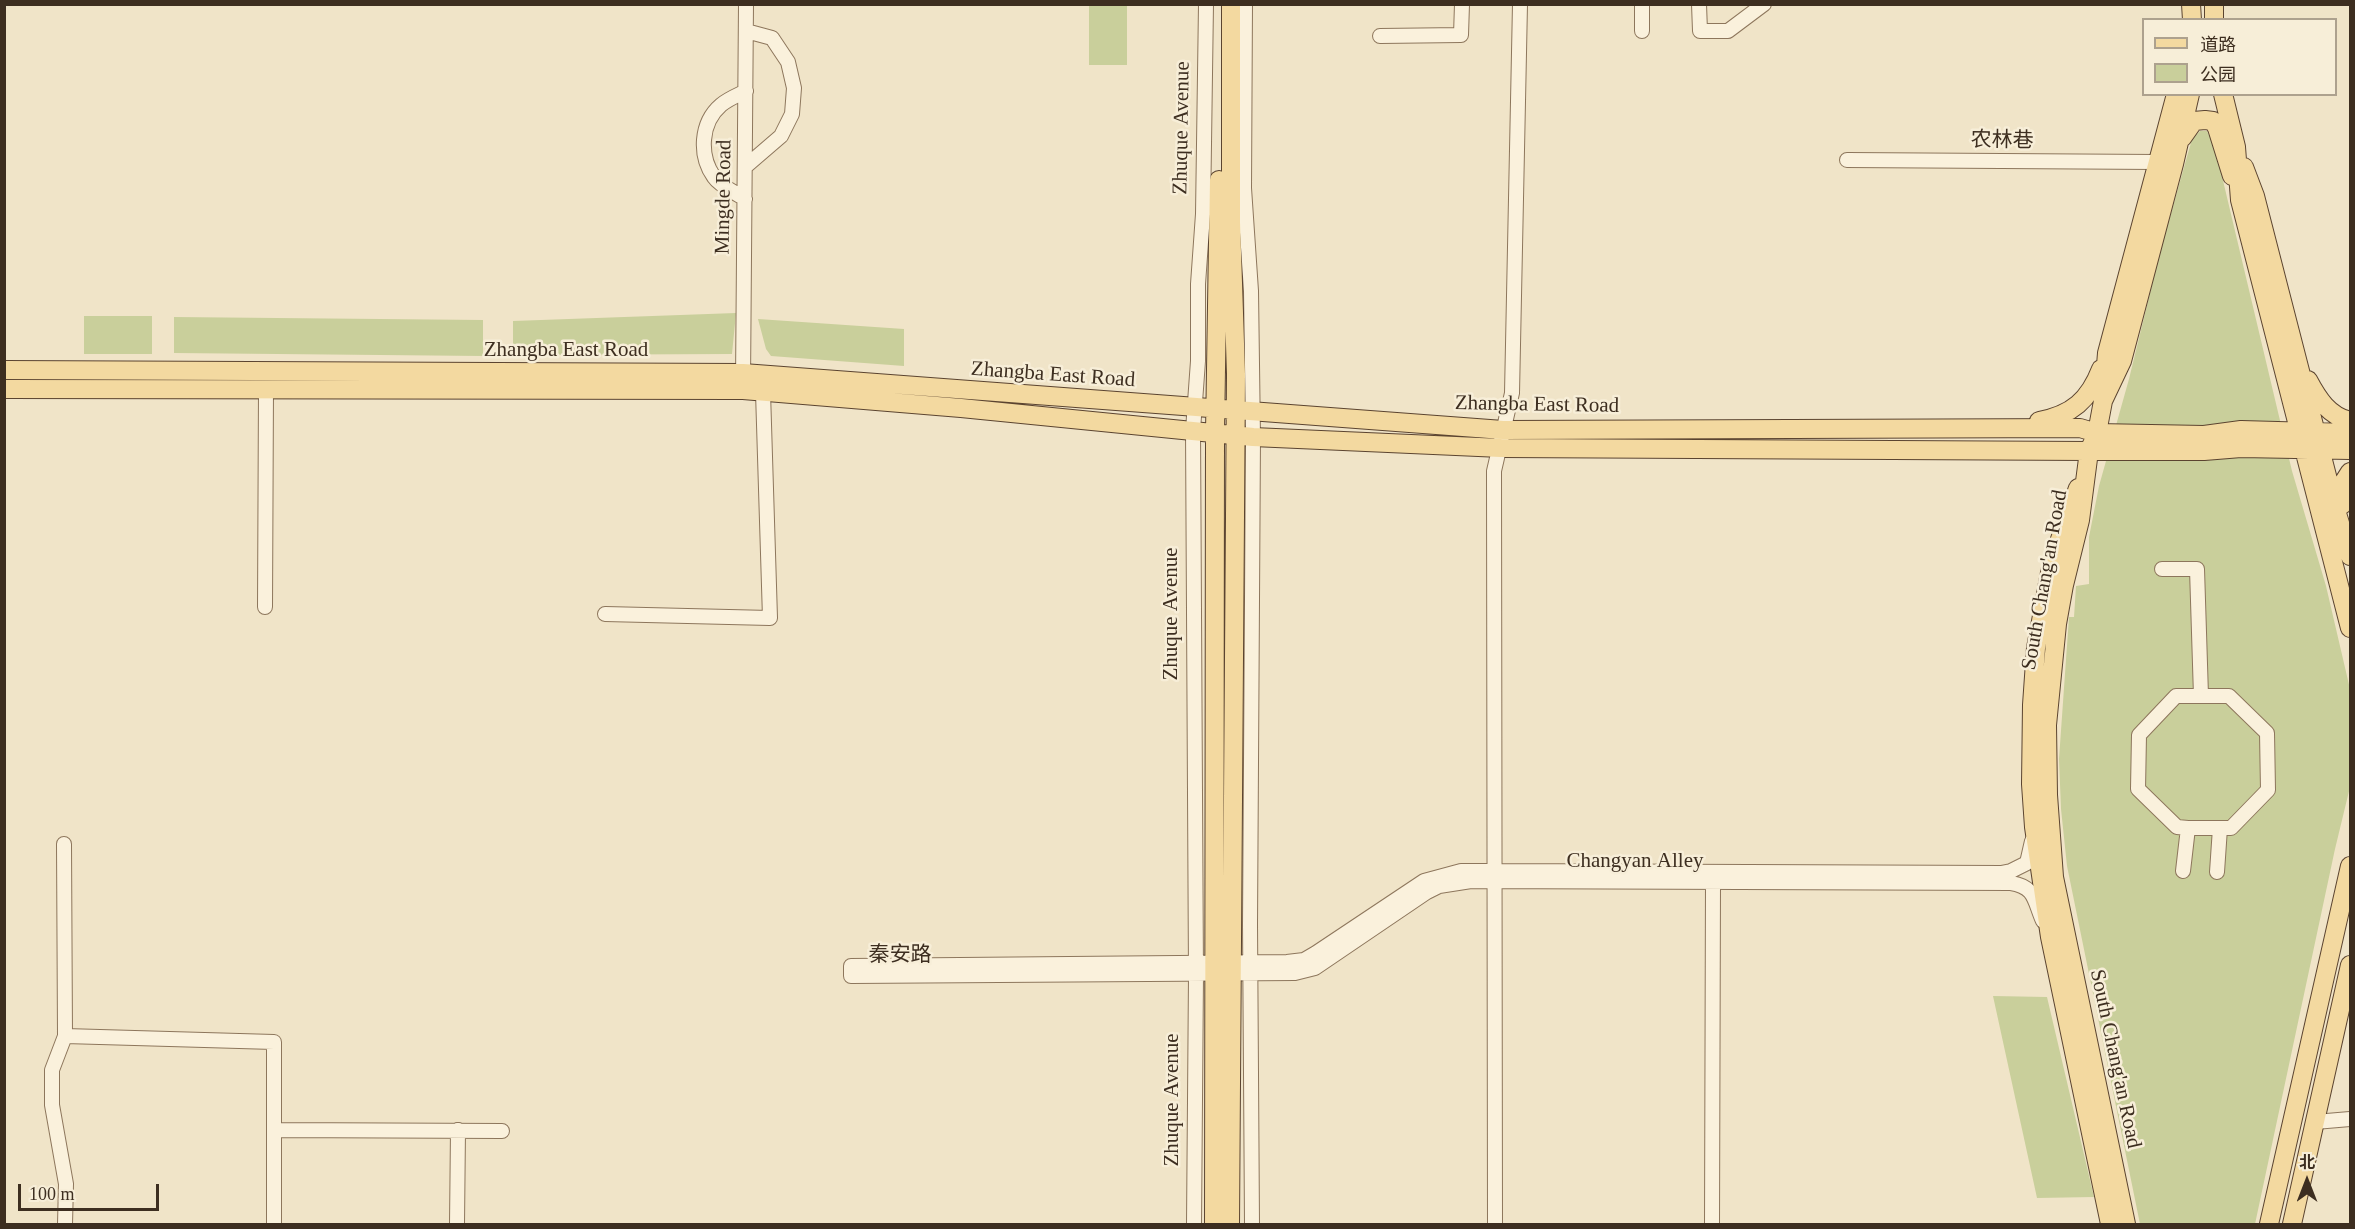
<!DOCTYPE html>
<meta charset="utf-8">
<style>
body{margin:0}
#map{position:relative;width:2355px;height:1229px;overflow:hidden;background:#f0e4c8;font-family:"Times New Roman","Noto Sans SC",serif}
canvas{display:block}
.frame{position:absolute;inset:0;border:6px solid #3d2e20;pointer-events:none}
.legend{position:absolute;left:2142px;top:18px;width:195px;height:78px;box-sizing:border-box;background:#f7eed8;border:2px solid #ada18e;margin:0;padding:8px 10px;list-style:none;font-size:18px;color:#3d2e20}
.legend li{display:flex;align-items:center;gap:12px;height:30px}
.legend b{width:30px;border:2px solid #ada18e}
.north{position:absolute;left:2277px;top:1151px;width:60px;height:60px;-webkit-text-stroke:4px #f7eed8;paint-order:stroke;rotate:0deg;font-size:16px;font-weight:700;line-height:24px;text-align:center;color:#3d2e20}
.north::after{content:'';display:block;margin:auto;width:21px;height:27px;background:#3d2e20;clip-path:polygon(50% 0,100% 100%,50% 72%,0 100%)}
.scale{position:absolute;left:18px;top:1184px;width:141px;height:27px;box-sizing:border-box;border:3px solid #3d2e20;border-top:0;padding-left:8px;font-size:18px;line-height:21px;white-space:nowrap;color:#3d2e20;-webkit-text-stroke:4px #f7eed8;paint-order:stroke}
</style>
<div id="map">
<canvas width="2355" height="1229"></canvas>
<div class="frame"></div>
<ul class="legend">
<li><b style="height:8px;background:#f3d9a0"></b>道路</li>
<li><b style="height:16px;background:#c9cf9b"></b>公园</li>
</ul>
<div class="north">北</div>
<div class="scale">100 m</div>
</div>
<script>
const ctx = document.querySelector('canvas').getContext('2d');
ctx.lineJoin = 'round';
function fillPath(path, color) { ctx.fillStyle = color; ctx.fill(path, 'evenodd'); }
function stroke(path, color, width, dash) { ctx.strokeStyle = color; ctx.lineWidth = width; ctx.lineCap = dash ? 'butt' : 'round'; ctx.setLineDash(dash || []); ctx.stroke(path); }
function drawText(font, color, halo, rows, align = 'center') {
  ctx.font = font + ' "Times New Roman","Noto Sans SC",serif'; ctx.lineWidth = 5; ctx.setLineDash([]); ctx.textBaseline = 'middle'; ctx.strokeStyle = halo; ctx.fillStyle = color; for (const [text, x, y, turn = 0] of rows) {
    ctx.save(); ctx.translate(x, y); ctx.rotate((+turn || 0) * Math.PI / 180); ctx.textAlign = isNaN(turn) ? turn : align; if (halo) ctx.strokeText(text, 0, 0); ctx.fillText(text, 0, 0); ctx.restore();
  }
}
fillPath(new Path2D(`
 M1089 5H1127V65H1089Z
 M2200 131H2207L2216 151 2292 471 2326 586 2350 689V787L2335 849 2255 1224H2140L2067 866 2061 809 2059 759 2069 617H2074L2076 586 2089 584V537L2099 486 2129 379 2160 252 2192 139Z
 M736 313 732 354 513 355V321Z
 M84 316H152V354H84Z
 M174 317 483 320V356L174 353Z
 M758 319 904 329V366L771 356 766 349Z
 M1993 996 2047 997 2094 1197 2037 1198Z`), '#c9cf9b');
const minor = new Path2D(`
 M1245 4 1244 188 1251 291 1253 437 1250 924 1252 1224
 M1699 4 1700 31H1728L1764 4
 M1642 31V4
 M1380 36 1461 35 1462 4
 M1847 160 2157 162
 M745 167 781 136 792 114 794 88 788 62 772 38 746 31
 M745 199C736 193 720 186 714 177 699 156 700 123 721 105 728 99 738 95 746 91
 M743 382 746 4
 M2162 569H2197L2201 696
 M265 607 266 389
 M605 614 770 618 763 392
 M2188 828H2220
 M2032 841 2027 863 2011 871 2001 873 1494 871H1461L1424 881 1316 953 1304 960 1287 962 851 966V976L1295 973 1315 968 1427 892 1439 886 1471 881 2011 883C2036 887 2034 901 2043 921
 M64 844 65 1036 52 1070V1105L66 1184 65 1224
 M2183 871 2188 828 2177 827 2138 789 2139 735 2176 696H2229L2267 733 2268 790 2231 828H2220L2217 872
 M65 1036 274 1042V1224
 M2315 1122 2350 1119
 M274 1130 502 1131
 M457 1224 458 1130
 M1194 1224 1196 975 1193 430 1198 361V284L1203 214 1206 4
 M1495 1224 1494 471 1512 393 1520 4
 M1712 1224 1713 882`);
const major = new Path2D(`
 M2191 4 2192 20
 M2214 20V4
 M2223 94 2236 147 2240 200 2350 628
 M2182 138 2194 121 2205 120 2213 121 2217 128 2232 176
 M2244 167 2255 196 2335 507 2350 556
 M4 370 743 373 1503 430 2080 428 2097 433 2204 435 2241 430 2350 433
 M2308 380C2318 399 2329 416 2350 421
 M4 389 743 390 961 408 1253 437 1501 448 2089 451H2204L2241 448 2350 450
 M2104 390 2107 353 2176 94
 M2039 421C2072 415 2089 400 2101 369
 M2078 488 2052 562 2036 648 2032 705 2031 784 2034 827 2050 937 2110 1224
 M2342 505 2341 486 2350 472
 M1214 1224 1215 432 1219 180
 M1230 1224 1236 374 1231 222V4
 M2126 1224 2054 877 2048 795 2047 725 2057 624 2064 585 2080 520 2089 451 2097 433 2103 401 2122 361 2174 164 2190 94
 M2269 1224 2350 866
 M2292 1224 2350 965`);
stroke(minor, '#8d765c', 16);
stroke(major, '#5b4430', 20);
stroke(minor, '#faf1dc', 14);
stroke(major, '#f3d9a0', 18);
drawText('21px', '#3d2e20', '#f7eed8', [
 ["Zhuque Avenue",1182,128,-89],
 ["农林巷",2002,141,1],
 ["Mingde Road",724,197,-89],
 ["Zhangba East Road",566,350],
 ["Zhangba East Road",1053,375,4],
 ["Zhangba East Road",1537,405,1],
 ["South Chang'an Road",2045,580,-80],
 ["Zhuque Avenue",1171,614,-90],
 ["Changyan Alley",1635,861],
 ["秦安路",900,955],
 ["South Chang'an Road",2115,1059,78],
 ["Zhuque Avenue",1172,1100,-90]
]);
</script>
